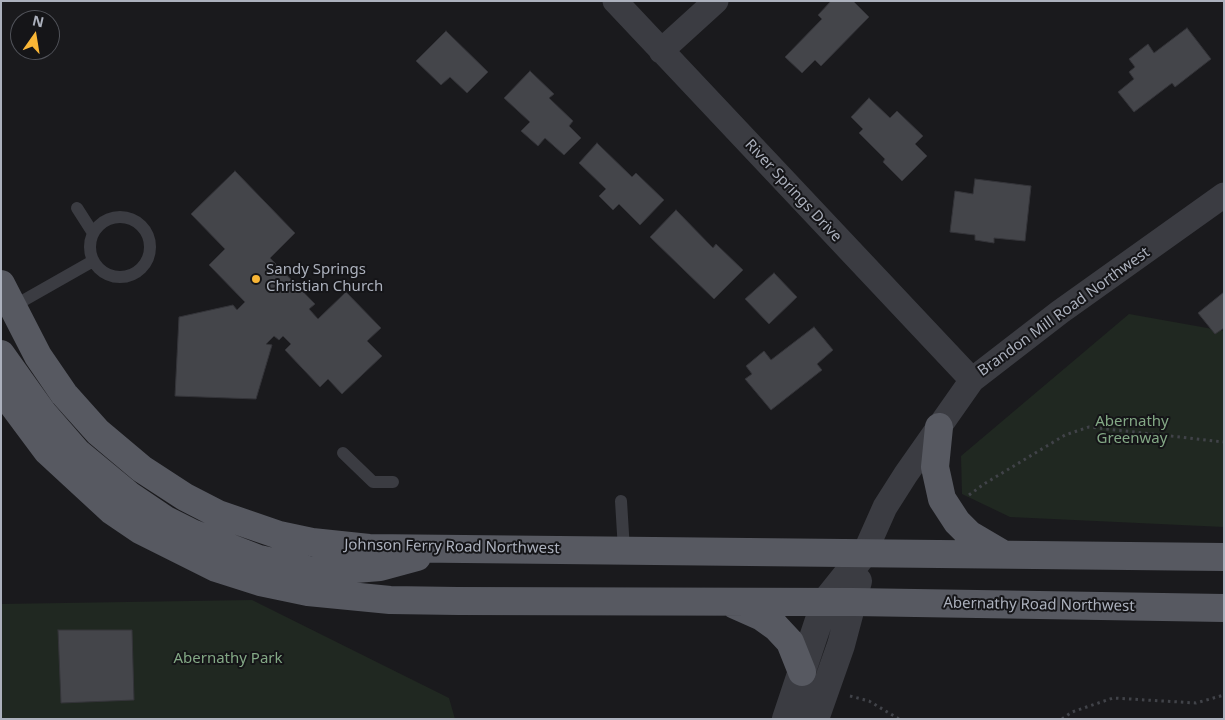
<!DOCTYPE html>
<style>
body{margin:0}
#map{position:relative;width:1225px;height:720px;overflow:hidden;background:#1a1a1d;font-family:"Noto Sans",sans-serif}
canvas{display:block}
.frame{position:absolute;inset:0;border:2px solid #acb1bd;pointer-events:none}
.north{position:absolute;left:10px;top:10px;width:50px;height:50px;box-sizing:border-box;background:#151518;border:1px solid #51535a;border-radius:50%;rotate:13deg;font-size:14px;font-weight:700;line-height:20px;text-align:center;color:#acb1bd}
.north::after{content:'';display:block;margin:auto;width:18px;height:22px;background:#f9b636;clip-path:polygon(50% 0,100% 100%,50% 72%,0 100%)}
</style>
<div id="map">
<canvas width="1225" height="720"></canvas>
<div class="frame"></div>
<div class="north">N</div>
</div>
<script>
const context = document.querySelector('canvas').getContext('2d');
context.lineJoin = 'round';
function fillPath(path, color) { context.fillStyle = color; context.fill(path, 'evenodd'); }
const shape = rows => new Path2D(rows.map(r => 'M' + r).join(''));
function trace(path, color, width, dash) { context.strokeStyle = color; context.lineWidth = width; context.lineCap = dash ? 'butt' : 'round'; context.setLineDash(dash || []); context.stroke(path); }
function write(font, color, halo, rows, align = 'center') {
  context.font = font + ' "Noto Sans",sans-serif'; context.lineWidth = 4; context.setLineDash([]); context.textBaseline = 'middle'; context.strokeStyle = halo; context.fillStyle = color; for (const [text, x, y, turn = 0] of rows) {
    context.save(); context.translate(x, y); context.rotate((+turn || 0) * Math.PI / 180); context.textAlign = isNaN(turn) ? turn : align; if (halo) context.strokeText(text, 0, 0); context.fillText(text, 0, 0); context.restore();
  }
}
fillPath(shape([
 [1129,314,1224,331,1224,527,1010,517,962,494,961,456],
 [252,600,449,698,455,719,1,719,1,604]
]), '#202821');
const building = shape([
 [831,1,853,1,869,17,821,66,815,60,802,73,785,57,822,19,818,15,831,1],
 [1187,28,1211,59,1175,87,1172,83,1134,112,1118,92,1134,79,1129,72,1135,67,1129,59,1148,44,1154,53,1187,28],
 [446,31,488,72,467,93,450,77,441,85,416,61,446,31],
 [530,71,554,94,549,98,573,121,569,126,581,138,564,155,545,138,538,146,521,131,530,122,504,98,530,71],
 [869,98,890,118,897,111,923,136,915,144,927,156,902,181,883,162,885,159,859,133,863,129,851,117,869,98],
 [597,143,632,177,636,173,664,200,640,225,619,204,613,210,599,196,606,189,579,163,597,143],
 [235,171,295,233,270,258,315,304,309,309,318,319,346,292,381,328,367,341,382,356,342,394,328,379,320,387,285,350,291,344,283,336,279,340,274,336,266,344,272,345,256,399,175,396,179,317,233,305,237,310,245,302,209,265,225,249,191,214,235,171],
 [975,179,1031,186,1025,241,994,238,994,243,975,240,975,235,950,232,955,191,973,194,975,179],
 [676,210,713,248,716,244,743,270,714,299,650,237,676,210],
 [774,273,797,297,769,324,745,299,774,273],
 [1224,292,1224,328,1215,334,1198,313,1224,292],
 [814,327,833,350,817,364,822,370,771,410,745,379,752,374,746,366,764,351,771,360,814,327],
 [58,630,132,630,134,700,61,703,58,630]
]);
fillPath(building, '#44454a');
trace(building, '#343439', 1);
trace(shape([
 [969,495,984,484,1065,435,1089,427,1224,442],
 [850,696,869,701,899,719],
 [1062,719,1072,712,1113,698,1196,703,1224,695]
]), '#414349', 3, [2.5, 4]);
trace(shape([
 [77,208,93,233],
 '90 247a30 30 0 1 1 60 0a30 30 0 1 1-60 0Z',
 [12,307,93,261],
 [343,453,373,482,393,482],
 [621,501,624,550]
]), '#3b3c42', 12);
trace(shape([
 [615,1,972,380],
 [661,51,716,1],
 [865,552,885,507,906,474,972,380,1060,312,1224,195]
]), '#3b3c42', 25);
trace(shape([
 [786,719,825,602,865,552],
 [815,719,841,645,858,581]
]), '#3b3c42', 28);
trace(shape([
 [1,284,38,356,64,394,98,432,142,469,185,497,218,514,279,535,312,542,369,548,1224,557],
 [1,354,43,413,77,452,129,495,166,520,192,533,259,559,308,570,331,571,380,567,417,557],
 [1,389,47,451,112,511,140,530,216,568,260,582,308,592,390,600,458,601,854,602,1224,608],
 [939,427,935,467,942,499,957,522,969,534,1003,554],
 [735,605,762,617,776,627,790,642,802,672]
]), '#575961', 28);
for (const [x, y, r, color] of [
 [256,279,5,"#f9b636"]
]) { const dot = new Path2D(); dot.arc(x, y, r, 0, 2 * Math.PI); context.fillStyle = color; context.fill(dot); trace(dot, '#151518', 2); }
write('15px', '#acb1bd', '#151518', [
 ["River Springs Drive",793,191,47],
 ["Brandon Mill Road Northwest",1064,312,-36],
 ["Johnson Ferry Road Northwest",452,547,1],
 ["Abernathy Road Northwest",1039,605,1]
]);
write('15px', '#acb1bd', '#151518', [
 ["Sandy Springs",266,270],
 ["Christian Church",266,287]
], 'left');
write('15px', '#83a885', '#151518', [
 ["Abernathy",1132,422],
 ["Greenway",1132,439],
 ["Abernathy Park",228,659]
]);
</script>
